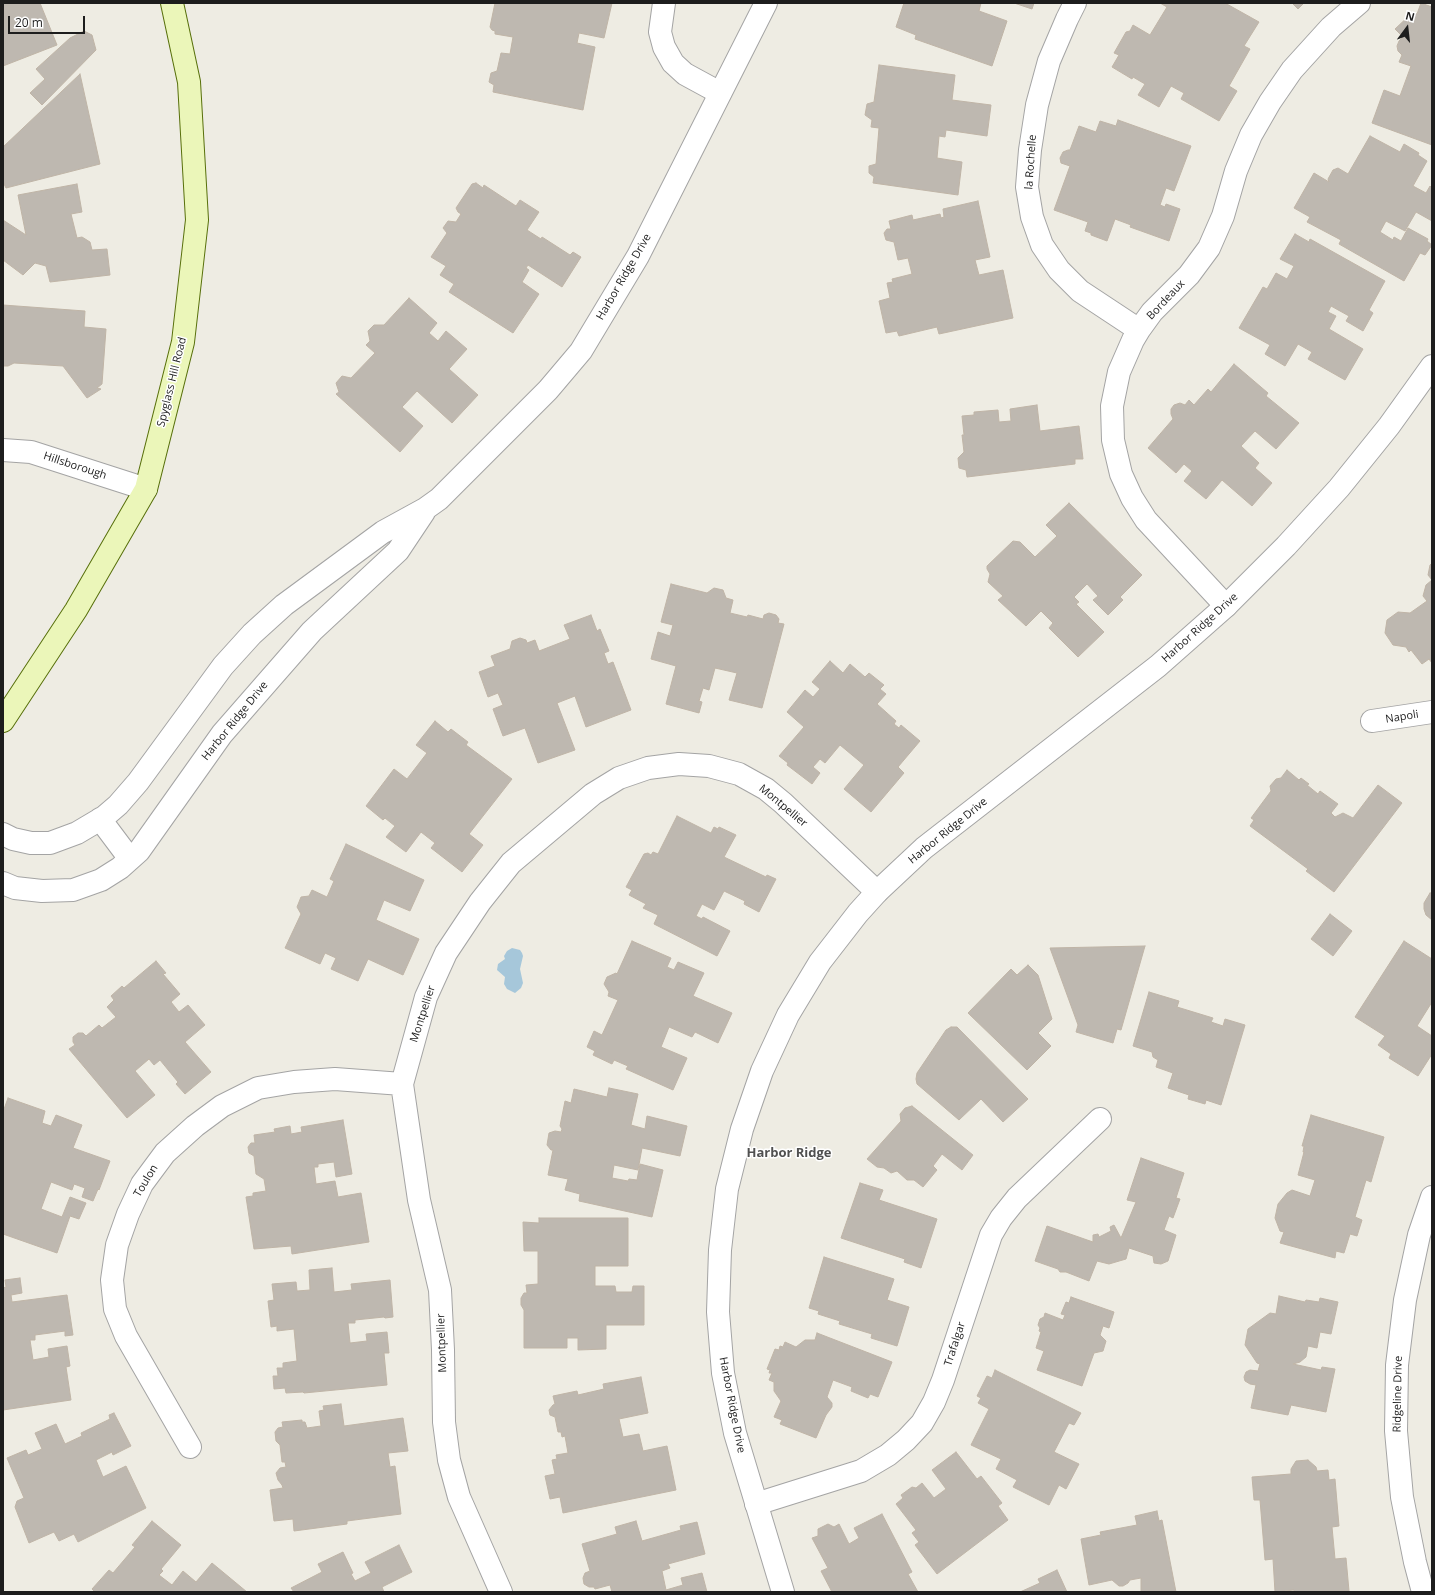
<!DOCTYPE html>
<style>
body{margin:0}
#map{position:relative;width:1435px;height:1595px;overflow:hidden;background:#eeece3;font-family:"Open Sans",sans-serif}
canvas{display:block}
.frame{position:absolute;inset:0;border:4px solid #1d1d1d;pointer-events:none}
.north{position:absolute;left:1387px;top:8px;width:40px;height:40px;-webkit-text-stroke:3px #fff;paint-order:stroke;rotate:15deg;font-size:11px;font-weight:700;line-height:16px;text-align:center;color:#1d1d1d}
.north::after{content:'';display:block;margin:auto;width:14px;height:18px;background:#1d1d1d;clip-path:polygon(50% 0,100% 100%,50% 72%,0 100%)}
.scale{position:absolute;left:8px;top:16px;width:77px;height:18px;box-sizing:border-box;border:2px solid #1d1d1d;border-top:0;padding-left:5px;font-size:12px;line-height:14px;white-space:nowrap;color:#1d1d1d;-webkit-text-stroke:3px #fff;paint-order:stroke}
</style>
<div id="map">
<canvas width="1435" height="1595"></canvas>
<div class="frame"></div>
<div class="north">N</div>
<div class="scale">20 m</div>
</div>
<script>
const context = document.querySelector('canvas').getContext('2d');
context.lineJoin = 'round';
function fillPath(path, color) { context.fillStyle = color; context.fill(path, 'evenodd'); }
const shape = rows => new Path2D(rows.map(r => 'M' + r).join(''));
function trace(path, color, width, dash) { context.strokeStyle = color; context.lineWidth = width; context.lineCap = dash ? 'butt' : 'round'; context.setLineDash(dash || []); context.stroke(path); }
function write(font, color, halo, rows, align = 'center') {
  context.font = font + ' "Open Sans",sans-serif'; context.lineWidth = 3; context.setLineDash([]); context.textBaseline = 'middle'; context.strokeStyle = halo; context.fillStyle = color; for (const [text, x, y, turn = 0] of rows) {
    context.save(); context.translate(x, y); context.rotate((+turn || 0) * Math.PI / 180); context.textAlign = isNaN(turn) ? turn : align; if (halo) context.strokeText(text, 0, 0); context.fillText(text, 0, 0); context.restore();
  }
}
fillPath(shape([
 [512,948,520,950,522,953,523,956,520,969,523,983,521,988,515,993,507,989,504,984,505,977,497,970,498,964,505,959,504,956,507,951]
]), '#a6c7da');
const building = shape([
 [5,3,40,3,57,45,3,66,3,4,5,3],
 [495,3,612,3,604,38,579,33,577,43,595,47,583,110,493,92,494,85,489,82,491,73,497,71,501,53,510,54,513,37,495,34,495,31,492,30,490,27,495,3],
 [904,3,981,3,979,11,1007,21,992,66,915,39,916,35,896,27,904,3],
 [1014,3,1034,3,1032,9,1014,3],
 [1160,3,1225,3,1259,22,1244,46,1250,49,1229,86,1237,91,1219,121,1181,99,1184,93,1171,86,1159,107,1138,95,1145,84,1133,77,1132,79,1112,67,1119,55,1114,53,1126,32,1130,31,1133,25,1150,35,1167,7,1160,3],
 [1292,3,1304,3,1298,9,1292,3],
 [1421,3,1432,7,1432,145,1372,123,1384,90,1400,96,1411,66,1399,62,1402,55,1398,51,1397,46,1399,41,1403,37,1395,29,1412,13,1417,14,1421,3],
 [84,31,92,35,96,50,42,105,30,93,45,79,36,69,70,38,84,31],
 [879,65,955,75,952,100,991,105,987,136,946,130,945,137,939,136,937,158,962,162,958,195,873,183,874,177,869,173,869,166,876,164,879,128,871,127,872,120,865,115,867,104,874,102,879,65],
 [80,74,100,164,6,188,3,182,3,147,80,74],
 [1118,120,1191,146,1174,191,1166,188,1160,205,1165,207,1166,204,1180,209,1169,241,1130,227,1131,225,1115,219,1107,241,1091,235,1091,233,1085,231,1088,222,1054,210,1070,166,1061,163,1060,158,1063,152,1068,150,1070,150,1079,126,1096,132,1100,121,1116,126,1118,120],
 [1370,136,1400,152,1404,144,1419,153,1418,155,1427,161,1413,186,1426,193,1430,186,1432,188,1432,221,1416,212,1405,231,1386,221,1380,232,1393,240,1394,237,1401,241,1408,228,1428,239,1427,241,1432,245,1425,255,1420,253,1404,281,1339,244,1341,240,1307,222,1310,217,1294,208,1314,173,1329,182,1328,179,1333,170,1338,168,1348,174,1370,136],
 [476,183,483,188,484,185,516,206,520,200,539,212,527,230,541,239,542,237,570,255,573,252,581,257,562,287,528,265,526,268,529,270,522,282,539,294,513,333,449,292,454,284,440,275,446,266,431,257,447,233,443,228,448,221,456,222,461,214,458,212,456,208,472,184,476,183],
 [77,184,82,212,71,214,77,238,82,237,90,242,92,250,107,249,110,275,50,282,46,266,35,263,23,275,3,260,3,220,26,235,18,195,77,184],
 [978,201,990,257,975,260,979,275,1003,270,1013,318,939,334,937,327,899,336,897,331,886,333,879,301,890,298,887,283,893,282,892,279,912,274,908,258,898,260,894,242,886,240,884,233,887,229,891,229,889,221,912,215,913,220,940,214,941,218,944,217,943,209,978,201],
 [1295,234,1309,242,1310,239,1385,281,1369,310,1373,313,1363,331,1346,321,1349,316,1331,306,1328,312,1336,316,1329,329,1363,349,1345,380,1308,359,1312,352,1298,344,1285,366,1265,354,1270,345,1239,328,1263,287,1267,289,1276,273,1287,279,1294,266,1280,259,1295,234],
 [409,298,437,323,429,333,438,341,446,331,467,349,449,369,478,395,452,423,417,391,402,407,423,426,400,452,336,394,339,392,336,383,342,376,351,378,375,353,366,345,370,341,368,331,374,325,384,325,409,298],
 [3,305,85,311,84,327,106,329,102,384,97,388,101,389,87,398,63,366,14,363,8,366,3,366,3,305],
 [1234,364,1268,393,1266,396,1299,423,1276,449,1255,431,1241,446,1259,463,1255,468,1272,483,1252,506,1222,480,1206,499,1184,481,1192,471,1184,464,1176,473,1148,448,1173,419,1171,414,1171,409,1174,405,1180,403,1185,405,1189,400,1194,405,1208,389,1211,392,1234,364],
 [1037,405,1040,431,1079,426,1083,459,1075,459,1075,464,967,477,966,470,959,468,958,458,964,452,962,435,964,435,962,416,974,415,974,412,998,410,999,422,1011,421,1010,409,1037,405],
 [1069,503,1142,575,1120,597,1123,600,1108,615,1093,600,1098,596,1087,584,1074,597,1079,602,1076,604,1104,632,1078,657,1049,628,1053,623,1041,611,1026,626,998,600,1003,596,988,582,990,574,987,569,987,566,1013,541,1020,542,1035,557,1057,536,1046,525,1069,503],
 [1432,563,1432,580,1428,575,1430,565,1432,563],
 [1432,580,1432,663,1429,659,1422,664,1411,650,1409,652,1406,647,1393,645,1385,633,1387,620,1398,612,1410,613,1427,601,1423,596,1426,585,1432,580],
 [671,584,707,593,714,588,723,590,726,598,733,600,730,613,747,617,748,615,763,619,764,615,769,613,776,615,779,619,778,623,784,624,762,708,729,700,737,673,715,668,709,690,703,688,699,701,702,702,699,713,666,704,676,666,651,659,658,632,670,636,673,625,661,622,671,584],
 [591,615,597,631,600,629,609,651,604,653,608,664,613,662,631,710,586,727,575,696,557,703,575,750,538,763,525,728,503,736,493,709,503,705,498,693,488,697,479,672,495,666,491,656,510,649,512,641,520,638,526,640,527,643,535,640,539,651,570,639,564,625,591,615],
 [830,661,843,673,850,664,865,677,869,673,884,685,880,689,886,694,877,704,896,721,894,724,899,728,901,725,920,741,898,767,904,773,871,812,844,789,864,765,840,745,825,763,820,759,813,767,820,773,812,784,787,765,788,763,779,756,804,727,787,712,805,690,813,697,820,689,812,682,830,661],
 [435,721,448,732,451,729,468,742,466,745,512,779,469,834,483,845,462,872,431,848,435,843,421,832,406,852,386,837,395,826,385,818,383,820,366,806,394,769,407,779,427,753,416,745,435,721],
 [1287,770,1299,780,1301,778,1309,784,1307,785,1318,794,1320,791,1338,804,1331,813,1335,817,1343,813,1353,818,1378,785,1402,803,1334,892,1306,871,1308,869,1250,826,1254,820,1251,818,1271,791,1270,786,1276,779,1281,778,1287,770],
 [677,816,711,833,714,827,718,829,719,827,736,835,724,857,766,877,767,875,776,879,759,912,744,904,745,901,724,891,714,910,702,904,696,916,702,919,703,917,730,931,717,956,654,924,658,915,643,908,646,904,629,895,632,890,626,887,644,854,648,853,651,855,653,852,658,854,677,816],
 [346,844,424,880,410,911,384,900,376,920,419,939,403,975,368,959,358,981,331,969,336,958,325,953,320,964,285,948,301,914,297,907,301,897,309,896,312,890,327,897,334,881,330,879,346,844],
 [1430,893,1432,893,1432,920,1426,915,1424,909,1424,903,1430,893],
 [1330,914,1352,931,1333,956,1311,939,1330,914],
 [632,941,671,958,667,967,674,970,678,962,704,973,693,996,732,1013,718,1043,695,1032,692,1037,669,1027,661,1047,687,1058,673,1090,626,1069,628,1066,614,1060,612,1064,593,1055,595,1051,587,1047,594,1031,602,1035,618,1000,608,996,609,992,604,984,607,977,616,973,617,974,632,941],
 [1404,941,1432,959,1432,1002,1417,1026,1432,1036,1432,1054,1418,1076,1389,1058,1391,1054,1378,1045,1385,1036,1355,1017,1404,941],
 [1145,946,1121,1030,1117,1029,1113,1043,1076,1032,1078,1025,1050,948,1145,946],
 [156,961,166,973,163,974,180,994,171,1002,179,1012,188,1005,205,1025,185,1042,211,1072,185,1094,176,1084,178,1082,160,1060,154,1065,149,1059,135,1071,155,1095,127,1118,69,1049,75,1045,73,1042,73,1037,78,1033,83,1033,86,1036,99,1025,102,1028,116,1017,107,1007,114,1000,111,996,122,986,124,988,156,961],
 [1028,965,1038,975,1052,1019,1038,1033,1051,1046,1027,1070,968,1013,1011,969,1017,975,1028,965],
 [1149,992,1179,1001,1177,1007,1213,1018,1211,1022,1223,1026,1225,1019,1245,1025,1221,1105,1206,1100,1205,1104,1188,1099,1189,1095,1168,1088,1173,1073,1156,1067,1158,1060,1153,1057,1152,1052,1133,1046,1149,992],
 [951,1027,957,1027,1028,1099,1003,1122,981,1099,959,1120,917,1084,916,1079,917,1073,946,1030,951,1027],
 [609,1088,638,1094,631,1125,645,1129,647,1116,687,1126,680,1156,642,1148,638,1170,614,1165,612,1178,628,1181,629,1179,637,1180,640,1164,663,1170,652,1217,579,1201,580,1194,565,1190,568,1179,548,1175,553,1150,551,1150,547,1145,549,1133,555,1131,561,1132,562,1129,560,1126,565,1101,571,1103,574,1089,607,1097,609,1088],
 [8,1098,45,1111,42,1123,51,1126,56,1115,82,1125,73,1148,110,1161,99,1190,98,1189,93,1201,82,1197,85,1188,74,1184,72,1190,51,1182,41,1209,62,1217,70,1197,86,1203,79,1219,70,1216,57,1253,3,1234,3,1112,8,1098],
 [912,1106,973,1155,962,1170,942,1154,933,1166,937,1170,923,1187,914,1180,907,1180,897,1171,891,1173,884,1168,877,1167,867,1159,901,1121,900,1114,905,1108,912,1106],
 [1311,1115,1384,1137,1371,1182,1366,1180,1355,1217,1362,1220,1357,1236,1350,1234,1344,1253,1336,1251,1335,1258,1280,1243,1284,1232,1280,1231,1275,1218,1278,1204,1287,1193,1292,1190,1310,1196,1315,1180,1298,1175,1304,1152,1303,1152,1304,1146,1302,1146,1311,1115],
 [343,1120,352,1174,336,1177,334,1162,318,1164,318,1167,314,1167,316,1184,335,1181,338,1197,361,1193,369,1242,292,1254,291,1246,254,1249,246,1197,253,1196,253,1193,266,1191,264,1179,256,1174,254,1156,249,1153,248,1147,251,1143,255,1143,254,1135,275,1132,274,1129,290,1126,291,1134,302,1132,301,1127,343,1120],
 [1141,1158,1184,1173,1176,1198,1180,1199,1173,1218,1169,1216,1164,1230,1176,1235,1168,1261,1161,1264,1154,1263,1153,1256,1129,1248,1126,1259,1109,1264,1097,1261,1089,1281,1066,1272,1060,1272,1058,1269,1035,1261,1047,1226,1093,1242,1093,1235,1098,1234,1099,1237,1111,1231,1110,1227,1114,1225,1121,1238,1136,1202,1127,1200,1141,1158],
 [860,1183,883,1190,879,1200,937,1219,921,1268,904,1262,905,1259,841,1238,860,1183],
 [539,1218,628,1218,628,1266,595,1266,595,1286,615,1286,616,1292,632,1292,633,1286,644,1286,644,1325,606,1325,606,1349,578,1350,578,1338,567,1338,567,1348,524,1348,524,1310,521,1305,521,1298,524,1293,527,1293,526,1285,538,1284,538,1251,524,1251,523,1222,539,1223,539,1218],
 [824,1257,894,1279,887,1300,909,1307,897,1346,871,1338,872,1334,839,1324,840,1321,818,1314,819,1311,809,1308,824,1257],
 [332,1268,334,1292,352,1290,351,1284,390,1280,393,1317,385,1318,384,1317,355,1320,355,1323,348,1323,350,1343,367,1341,366,1334,387,1332,389,1353,384,1353,387,1385,304,1393,303,1392,286,1393,285,1388,274,1389,273,1376,278,1376,277,1368,283,1368,283,1363,297,1361,294,1329,277,1331,277,1326,271,1327,268,1301,274,1300,272,1284,296,1282,297,1291,310,1290,309,1270,332,1268],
 [20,1278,22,1293,11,1295,12,1302,67,1295,73,1335,65,1336,65,1331,35,1335,35,1340,30,1340,33,1360,49,1357,48,1349,67,1346,70,1366,66,1367,71,1400,3,1410,3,1288,6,1287,5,1280,20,1278],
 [1279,1296,1305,1302,1306,1300,1319,1302,1320,1298,1338,1302,1331,1334,1320,1332,1317,1348,1308,1346,1306,1357,1300,1362,1293,1364,1321,1370,1322,1367,1335,1369,1326,1412,1291,1405,1288,1415,1251,1408,1256,1385,1250,1384,1245,1381,1244,1377,1246,1372,1250,1370,1258,1371,1260,1364,1257,1363,1245,1345,1248,1329,1270,1313,1276,1314,1279,1296],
 [1071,1297,1114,1312,1109,1328,1103,1326,1100,1335,1106,1341,1103,1351,1094,1353,1082,1386,1037,1370,1044,1351,1036,1348,1041,1332,1039,1331,1040,1328,1038,1325,1040,1319,1044,1317,1045,1313,1063,1320,1065,1315,1061,1314,1066,1302,1069,1303,1071,1297],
 [817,1333,892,1362,878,1397,870,1394,868,1398,851,1391,852,1387,833,1380,827,1397,832,1403,832,1407,826,1415,816,1438,780,1424,782,1420,774,1417,781,1401,774,1391,774,1382,769,1380,772,1373,769,1373,770,1370,767,1369,775,1349,779,1350,780,1346,783,1347,785,1342,796,1347,805,1340,815,1340,817,1333],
 [995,1370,1081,1413,1074,1425,1069,1423,1054,1452,1079,1464,1066,1489,1059,1485,1049,1505,1013,1487,1017,1480,996,1469,1001,1459,971,1445,989,1409,978,1403,981,1398,977,1396,987,1376,992,1378,995,1370],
 [641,1377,648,1413,619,1419,623,1437,639,1434,643,1451,667,1446,676,1490,563,1513,560,1497,550,1499,545,1476,555,1474,552,1460,557,1459,556,1455,568,1453,565,1436,562,1437,561,1432,558,1432,555,1417,550,1415,549,1410,553,1405,555,1404,553,1396,577,1391,578,1395,604,1389,603,1384,641,1377],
 [341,1404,344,1426,403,1418,408,1451,388,1453,390,1467,395,1466,401,1514,347,1521,347,1524,294,1531,293,1519,274,1521,270,1490,283,1488,282,1485,278,1480,276,1473,280,1468,286,1467,285,1462,282,1462,280,1445,276,1441,275,1432,278,1428,283,1427,282,1422,302,1420,302,1422,305,1422,307,1428,321,1426,319,1411,324,1410,323,1406,341,1404],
 [114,1413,131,1446,113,1455,112,1452,96,1460,103,1477,126,1466,146,1508,78,1542,74,1534,59,1541,54,1532,29,1543,15,1507,17,1501,24,1498,7,1458,26,1450,28,1455,42,1449,35,1433,56,1424,65,1444,82,1436,81,1433,110,1419,109,1415,114,1413],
 [956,1452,977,1479,981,1476,1002,1503,998,1506,1008,1520,937,1574,915,1545,919,1542,912,1533,916,1530,896,1504,903,1498,901,1495,912,1487,916,1488,922,1483,934,1498,946,1489,932,1470,956,1452],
 [1308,1460,1316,1467,1317,1471,1328,1470,1329,1480,1335,1479,1339,1526,1332,1527,1335,1559,1346,1558,1349,1591,1294,1592,1294,1590,1275,1592,1273,1559,1265,1560,1260,1500,1254,1500,1252,1477,1291,1474,1291,1469,1296,1461,1308,1460],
 [1157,1511,1159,1521,1162,1520,1176,1592,1141,1592,1141,1578,1130,1580,1128,1583,1123,1586,1119,1586,1112,1580,1089,1585,1081,1539,1101,1535,1100,1532,1137,1525,1135,1516,1157,1511],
 [882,1514,912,1572,908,1574,918,1592,832,1592,821,1571,828,1568,812,1538,818,1536,818,1529,828,1524,834,1527,839,1524,849,1544,859,1538,854,1528,882,1514],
 [152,1521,181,1545,161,1569,163,1571,159,1575,172,1585,183,1571,196,1582,212,1563,247,1592,95,1592,92,1589,109,1570,113,1573,135,1547,132,1545,152,1521],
 [636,1521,642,1541,681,1530,680,1526,697,1522,705,1554,668,1564,670,1568,662,1571,666,1590,683,1585,681,1578,702,1573,707,1592,612,1592,610,1585,595,1589,594,1587,589,1587,584,1584,583,1578,585,1573,590,1571,582,1544,617,1534,615,1527,636,1521],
 [399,1545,412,1572,382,1587,384,1592,294,1592,291,1588,322,1572,318,1564,343,1552,353,1573,351,1574,355,1581,371,1573,365,1562,399,1545],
 [1057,1570,1067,1592,1020,1592,1040,1583,1038,1579,1057,1570]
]);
fillPath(building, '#beb8b0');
trace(building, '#bfb4a6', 1);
const minor = shape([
 [664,3,660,32,664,47,673,63,685,74,720,93],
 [1075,3,1067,19,1049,61,1037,105,1030,150,1027,187,1032,217,1042,245,1059,270,1080,291,1139,330],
 [3,450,31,452,146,489],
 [1226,606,1146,520,1132,498,1121,474,1113,440,1112,406,1119,372,1133,340,1139,330,1152,312,1189,275,1209,248,1223,216,1236,171,1251,135,1270,102,1292,70,1331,27,1359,3],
 [1372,721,1432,712],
 [190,1447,126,1336,115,1309,112,1280,117,1245,128,1214,142,1184,165,1153,195,1126,222,1106,258,1088,294,1082,335,1079,402,1084],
 [756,1504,861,1471,888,1455,906,1440,922,1423,934,1402,943,1380,991,1235,1001,1218,1017,1198,1100,1119],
 [501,1592,459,1497,449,1460,444,1422,443,1350,440,1290,419,1200,402,1084,426,997,446,953,480,902,511,863,593,794,619,778,648,768,679,764,709,766,739,774,766,789,783,803,877,892]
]);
const tertiary = shape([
 [100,819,130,859],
 [3,834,13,839,31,843,50,843,77,833,104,817,118,805,138,782,223,666,252,634,284,605,383,532,425,509,439,499,548,390,581,351,638,256,766,3],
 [3,883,15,888,42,891,73,890,101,880,120,868,139,851,222,734,312,631,398,551,424,512],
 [783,1592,735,1433,723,1373,718,1312,720,1250,727,1189,742,1129,762,1071,788,1015,820,962,858,913,877,892,924,848,1158,666,1226,606,1286,546,1339,488,1389,426,1432,366],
 [1423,1592,1415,1562,1402,1497,1396,1431,1397,1365,1405,1300,1419,1235,1432,1197]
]);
const secondary = shape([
 [3,721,76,610,146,489,183,342,197,220,189,82,172,3]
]);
trace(minor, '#a4a4a4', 24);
trace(tertiary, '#a4a4a4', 24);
trace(secondary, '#576f0a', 24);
trace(minor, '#fff', 22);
trace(tertiary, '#fff', 22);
trace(secondary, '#ebf6b9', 22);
write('11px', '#1d1d1d', '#fff', [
 ["la Rochelle",1031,162,-86],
 ["Harbor Ridge Drive",624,277,-60],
 ["Bordeaux",1166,300,-47],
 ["Spyglass Hill Road",172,382,-76],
 ["Hillsborough",75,466,18],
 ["Harbor Ridge Drive",1200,628,-42],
 ["Napoli",1402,717,-9],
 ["Harbor Ridge Drive",235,721,-51],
 ["Montpellier",783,806,40],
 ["Harbor Ridge Drive",948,831,-39],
 ["Montpellier",423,1014,-72],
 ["Toulon",146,1181,-59],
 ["Montpellier",442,1343,-92],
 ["Trafalgar",955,1344,-72],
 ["Ridgeline Drive",1398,1394,-89],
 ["Harbor Ridge Drive",732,1405,79]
]);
write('bold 13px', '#505050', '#fff', [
 ["Harbor Ridge",789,1153]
]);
</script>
